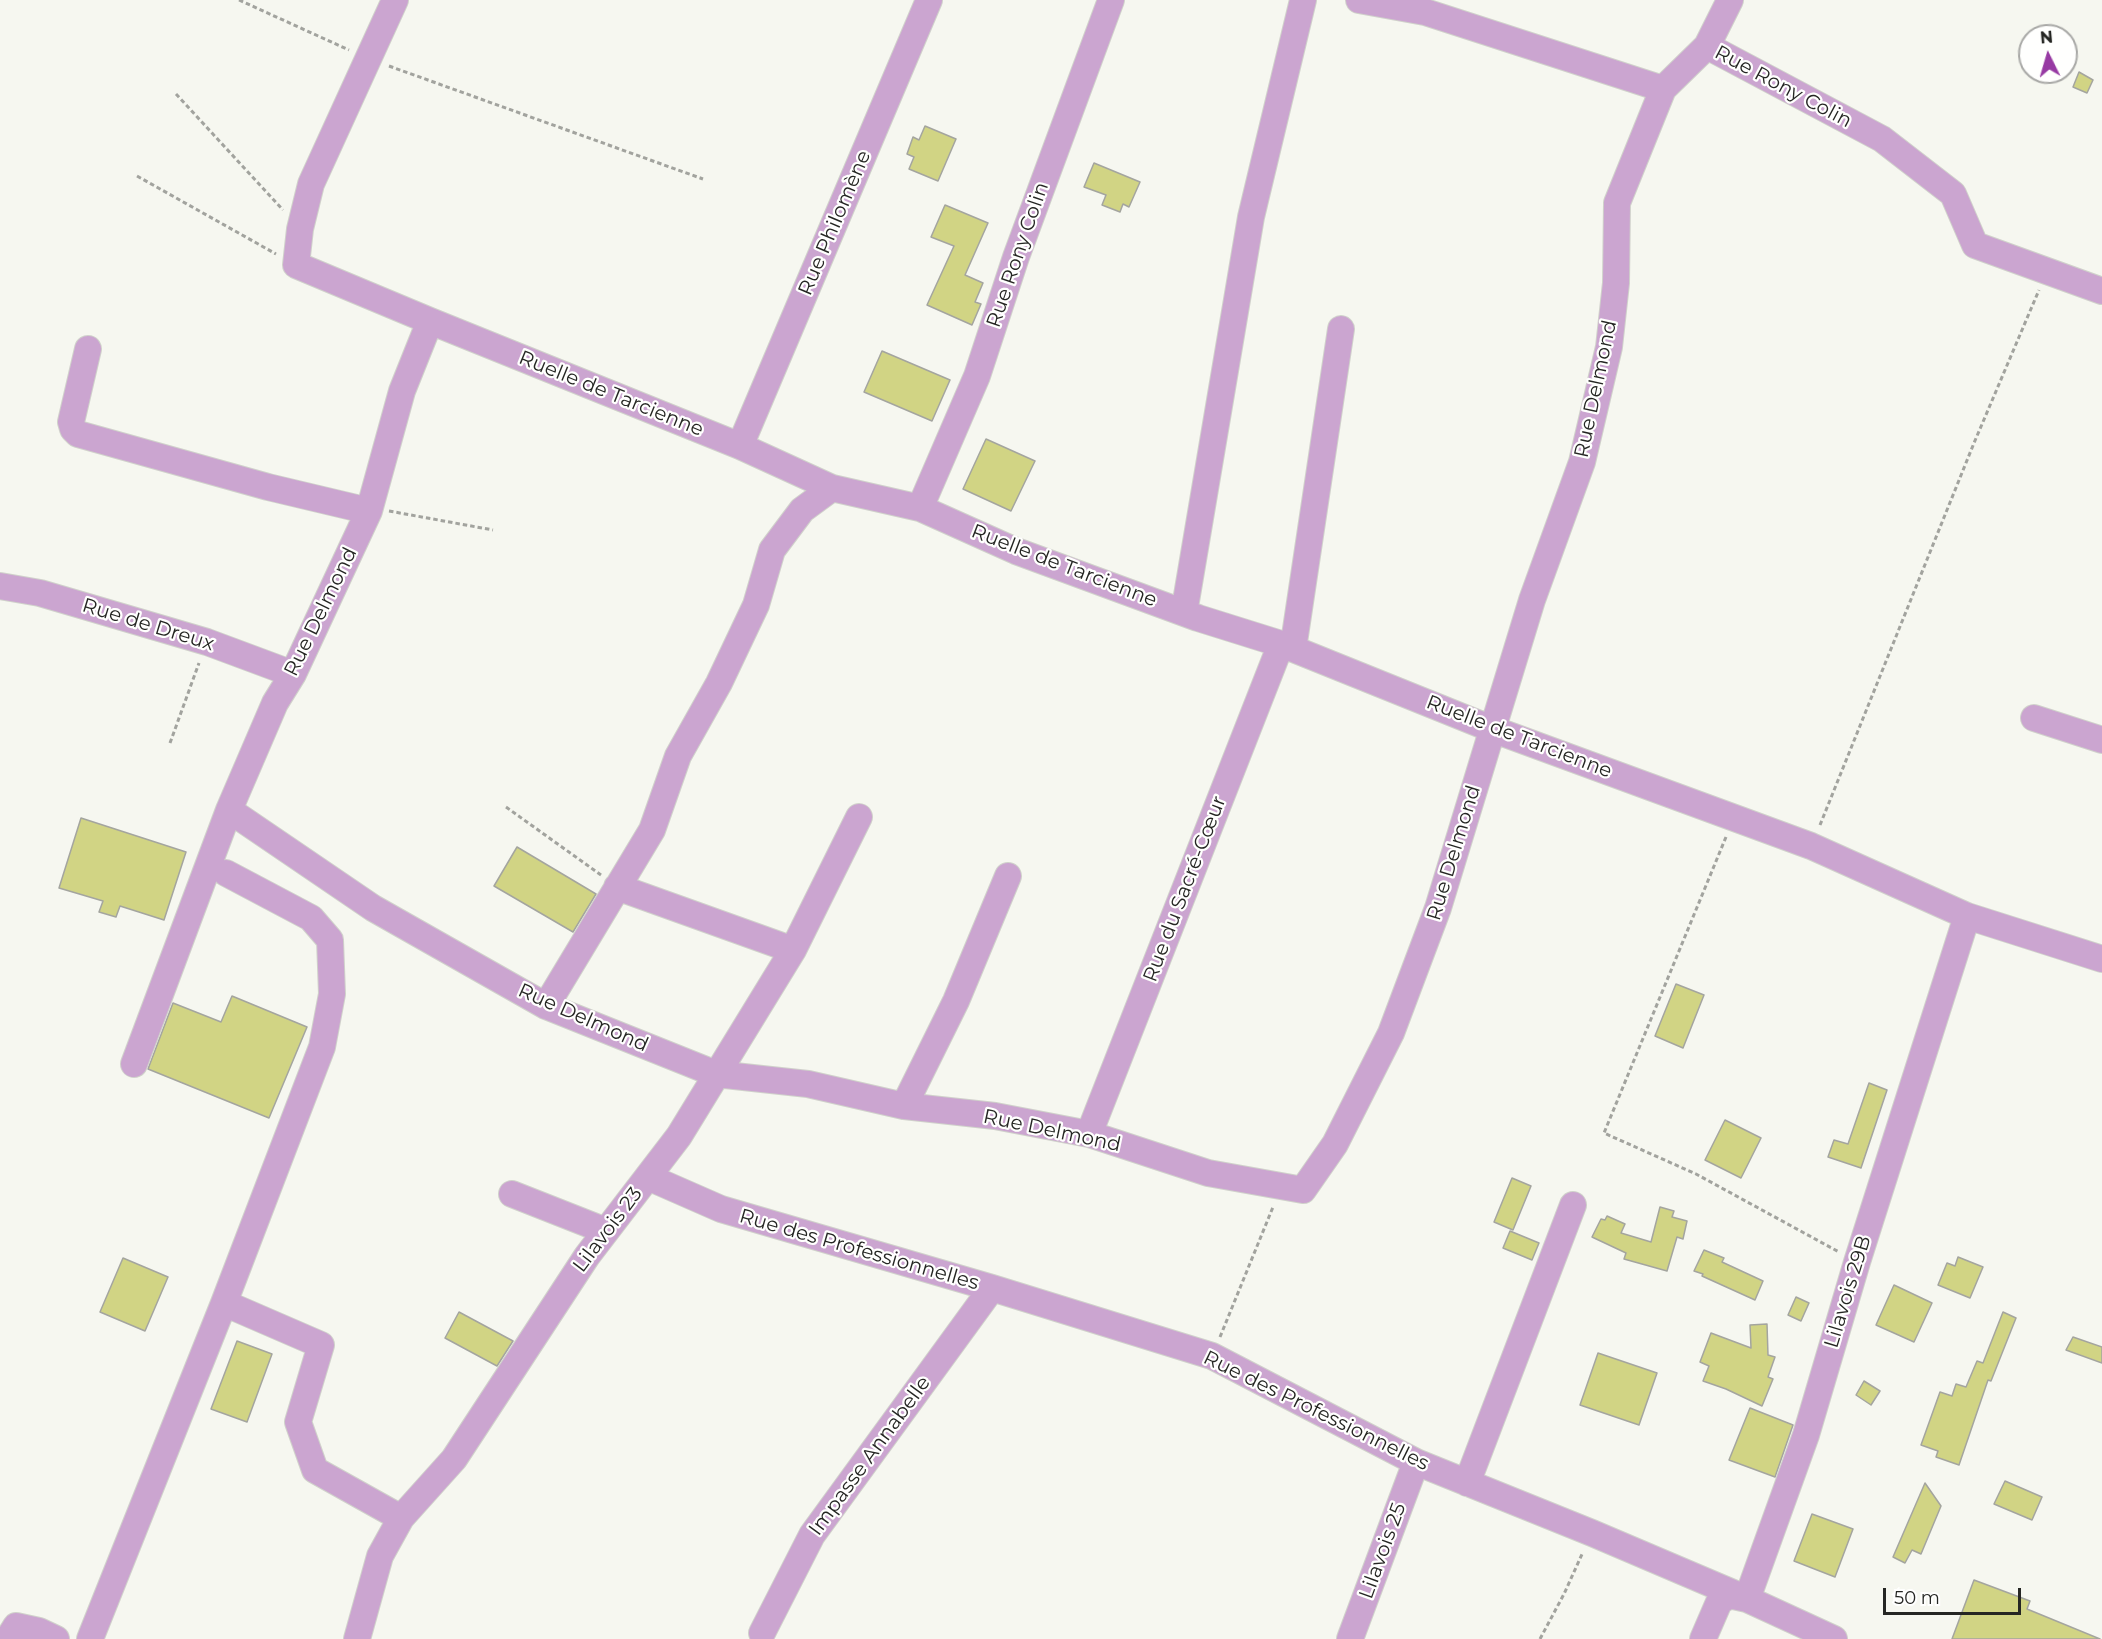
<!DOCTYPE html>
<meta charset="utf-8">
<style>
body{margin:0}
#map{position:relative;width:2102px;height:1639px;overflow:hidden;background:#f6f7f0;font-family:Montserrat,sans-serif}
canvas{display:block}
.north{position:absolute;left:2018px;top:24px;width:60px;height:60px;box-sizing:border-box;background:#fffffe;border:2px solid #a8a8a6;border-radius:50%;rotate:355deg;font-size:16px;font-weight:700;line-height:24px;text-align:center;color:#252623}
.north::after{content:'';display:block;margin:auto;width:21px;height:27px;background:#973aa3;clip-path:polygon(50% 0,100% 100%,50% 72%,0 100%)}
.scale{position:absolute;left:1883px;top:1588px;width:138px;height:27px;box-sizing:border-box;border:3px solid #252623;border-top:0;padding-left:8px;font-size:18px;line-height:21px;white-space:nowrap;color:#252623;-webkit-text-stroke:4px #fffffe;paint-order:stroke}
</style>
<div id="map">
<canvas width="2102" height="1639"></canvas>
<div class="north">N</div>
<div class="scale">50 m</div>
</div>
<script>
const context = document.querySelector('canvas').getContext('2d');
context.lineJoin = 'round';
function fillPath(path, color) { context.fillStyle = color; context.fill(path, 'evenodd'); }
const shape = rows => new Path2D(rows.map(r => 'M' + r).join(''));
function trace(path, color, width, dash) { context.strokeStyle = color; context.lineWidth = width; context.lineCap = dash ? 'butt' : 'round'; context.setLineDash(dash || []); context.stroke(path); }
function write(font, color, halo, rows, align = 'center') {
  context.font = font + ' Montserrat,sans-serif'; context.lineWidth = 4.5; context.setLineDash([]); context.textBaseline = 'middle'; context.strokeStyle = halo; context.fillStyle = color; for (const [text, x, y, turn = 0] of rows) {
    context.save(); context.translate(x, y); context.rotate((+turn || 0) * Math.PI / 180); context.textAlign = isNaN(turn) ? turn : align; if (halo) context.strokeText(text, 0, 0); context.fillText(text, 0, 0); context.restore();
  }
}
const building = shape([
 [2079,72,2093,80,2087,93,2073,87,2079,72],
 [925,126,956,139,938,181,909,169,914,157,907,154,913,137,919,140,925,126],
 [1094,163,1140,182,1129,207,1123,204,1120,212,1102,205,1106,195,1084,187,1094,163],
 [945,205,988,223,965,275,983,283,975,302,981,304,972,325,927,305,954,246,931,237,945,205],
 [882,351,950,380,932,421,864,392,882,351],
 [986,439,1035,461,1011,511,963,489,986,439],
 [81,818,186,852,164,920,120,906,116,917,99,912,103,901,59,888,81,818],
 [517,847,596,894,573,932,494,886,517,847],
 [1676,984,1704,995,1683,1048,1655,1036,1676,984],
 [232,996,307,1027,269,1118,148,1069,173,1003,221,1022,232,996],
 [1869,1083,1887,1090,1861,1168,1828,1157,1834,1140,1848,1144,1869,1083],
 [1725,1120,1761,1138,1741,1178,1705,1160,1725,1120],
 [1512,1178,1531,1186,1513,1230,1494,1222,1512,1178],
 [1660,1207,1674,1211,1672,1217,1687,1221,1683,1239,1677,1237,1667,1271,1624,1259,1626,1253,1592,1237,1601,1219,1605,1220,1607,1216,1625,1224,1621,1233,1651,1242,1660,1207],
 [1510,1231,1539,1243,1532,1260,1503,1248,1510,1231],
 [1704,1250,1724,1258,1722,1262,1763,1281,1755,1300,1702,1276,1703,1274,1694,1271,1704,1250],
 [1958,1257,1983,1267,1970,1298,1938,1285,1947,1263,1955,1266,1958,1257],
 [123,1258,168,1277,145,1331,100,1312,123,1258],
 [1894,1285,1932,1303,1914,1342,1876,1325,1894,1285],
 [1796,1297,1809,1303,1801,1321,1788,1315,1796,1297],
 [459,1312,513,1341,497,1366,445,1338,459,1312],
 [2003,1312,2016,1318,1991,1381,1988,1380,1959,1465,1936,1457,1938,1451,1921,1445,1940,1392,1952,1396,1956,1384,1966,1387,1977,1361,1983,1363,2003,1312],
 [1767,1324,1768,1355,1775,1357,1768,1377,1773,1379,1762,1406,1726,1389,1703,1381,1709,1366,1700,1362,1711,1333,1751,1348,1750,1325,1767,1324],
 [2073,1337,2102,1347,2102,1363,2066,1350,2073,1337],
 [237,1341,272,1354,247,1422,211,1409,237,1341],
 [1598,1353,1657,1373,1639,1425,1580,1405,1598,1353],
 [1864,1381,1880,1391,1871,1405,1856,1395,1864,1381],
 [1750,1408,1793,1425,1775,1477,1729,1460,1750,1408],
 [2005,1481,2042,1497,2032,1520,1994,1504,2005,1481],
 [1925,1483,1941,1506,1921,1554,1912,1550,1905,1563,1893,1557,1925,1483],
 [1812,1514,1853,1529,1835,1577,1794,1561,1812,1514],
 [1974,1580,2030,1601,2027,1609,2100,1639,1952,1639,1974,1580]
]);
fillPath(building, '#d1d484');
trace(building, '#a4a59f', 1.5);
const minor = shape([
 [395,0,311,184,300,229,296,265,430,321,740,446,832,488,920,508,1016,551,1198,618,1281,644,1492,729,1811,846,1967,916,2102,959],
 [1359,0,1425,12,1663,89,1707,46,1882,139,1953,194,1975,245,2102,291],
 [1707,46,1730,0],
 [430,321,402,391,369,511,293,674,275,703,229,810,373,908,546,1006,716,1074,808,1084,904,1106,995,1116,1089,1134,1208,1173,1303,1190,1335,1144,1391,1033,1438,908,1532,600,1582,462,1609,347,1616,283,1617,203,1663,89],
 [88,349,71,422,73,429,78,434,268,487,369,511],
 [740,446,929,0],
 [920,508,977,376,1016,257,1111,0],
 [0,586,40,593,207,642,293,674],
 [1184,613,1251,217,1303,0],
 [1293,649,1341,329],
 [2034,718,2102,740],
 [617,887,793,950],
 [546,1006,652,830,678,756,719,683,756,605,772,550,802,510,832,488],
 [134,1064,229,810],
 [904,1106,956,1001,1008,876],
 [1089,1134,1281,644],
 [648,1177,721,1209,992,1288,1212,1356,1416,1462,1592,1533,1747,1599,1834,1639],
 [512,1194,606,1231],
 [224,1303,321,1345,298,1422,315,1470,401,1518],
 [1467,1483,1573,1205],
 [762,1633,812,1535,992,1288],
 [8,1639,16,1626,39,1631,56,1639],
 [90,1639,224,1303,322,1047,332,994,330,940,311,918,226,873],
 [357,1639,380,1556,401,1518,454,1459,587,1256,679,1136,793,950,859,817],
 [1350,1639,1416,1462],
 [1703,1639,1719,1602,1729,1595,1747,1599,1806,1435,1857,1262,1967,916]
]);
trace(minor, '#d0d1cb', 28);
trace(shape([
 [239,0,349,50],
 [389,66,703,179],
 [176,94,283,210],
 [137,176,276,254],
 [389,511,493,530],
 [170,743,199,663],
 [506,807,601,875],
 [1820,825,1974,443,2039,290],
 [1726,837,1604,1133,1696,1174,1839,1252],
 [1220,1337,1273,1207],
 [1540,1639,1564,1594,1583,1552]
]), '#a2a39e', 3, [4.5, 3]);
trace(minor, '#cba5d0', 26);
write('20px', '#252623', '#fffffe', [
 ["Rue Rony Colin",1783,87,28],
 ["Rue Philomène",835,223,-67],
 ["Rue Rony Colin",1018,255,-71],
 ["Rue Delmond",1596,389,-78],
 ["Ruelle de Tarcienne",611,394,22],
 ["Ruelle de Tarcienne",1064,566,21],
 ["Rue Delmond",321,612,-64],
 ["Rue de Dreux",148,625,17],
 ["Ruelle de Tarcienne",1519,737,21],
 ["Rue Delmond",1454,853,-73],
 ["Rue du Sacré-Cœur",1185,889,-69],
 ["Rue Delmond",583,1018,24],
 ["Rue Delmond",1052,1131,12],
 ["Lilavois 23",608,1230,-53],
 ["Rue des Professionnelles",859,1250,16],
 ["Lilavois 29B",1848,1292,-73],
 ["Rue des Professionnelles",1316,1411,26],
 ["Impasse Annabelle",870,1456,-54],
 ["Lilavois 25",1383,1551,-70]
]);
</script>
